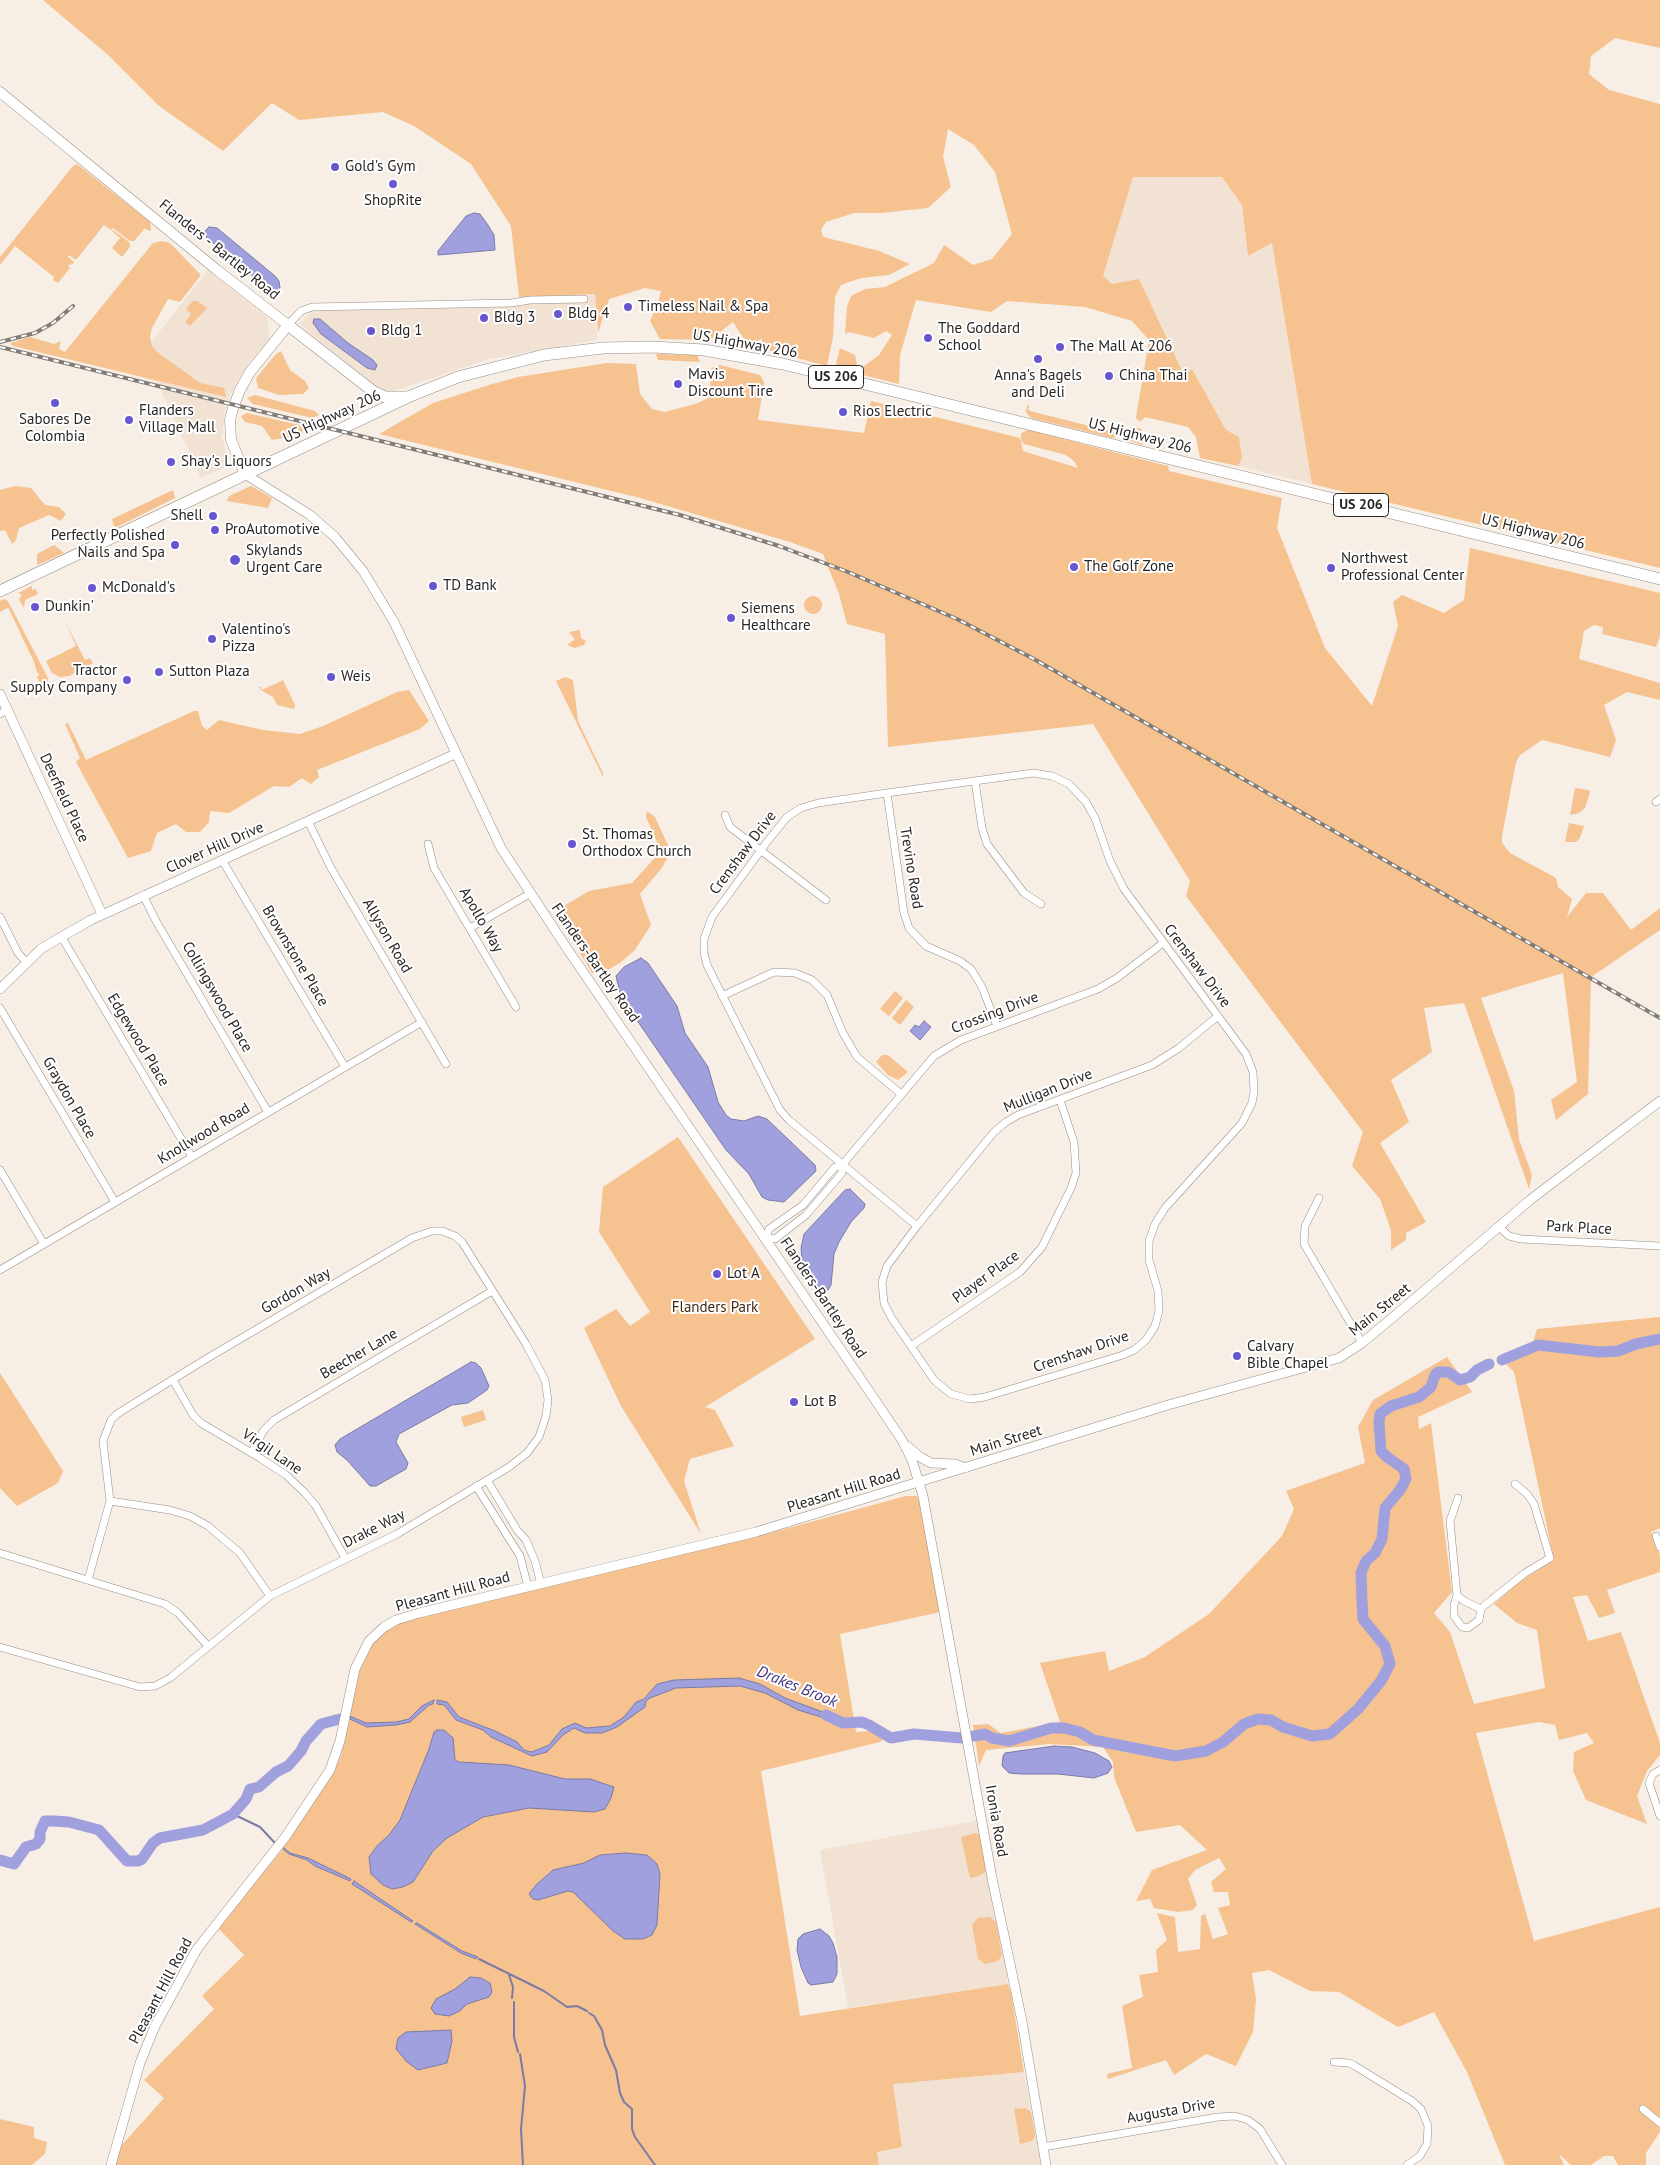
<!DOCTYPE html>
<style>
body{margin:0}
canvas{display:block;background:#f7eee5}
</style>
<canvas width="1660" height="2165"></canvas>
<script>
const context = document.querySelector('canvas').getContext('2d');
context.lineJoin = 'round';
function fillPath(path, color) { context.fillStyle = color; context.fill(path, 'evenodd'); }
const shape = rows => new Path2D(rows.map(r => 'M' + r).join(''));
function trace(path, color, width, dash) { context.strokeStyle = color; context.lineWidth = width; context.lineCap = dash ? 'butt' : 'round'; context.setLineDash(dash || []); context.stroke(path); }
function write(font, color, halo, rows, align = 'center') {
  context.font = font + ' "PT Sans",sans-serif'; context.lineWidth = 4; context.setLineDash([]); context.textBaseline = 'middle'; context.strokeStyle = halo; context.fillStyle = color; for (const [text, x, y, turn = 0] of rows) {
    context.save(); context.translate(x, y); context.rotate((+turn || 0) * Math.PI / 180); context.textAlign = isNaN(turn) ? turn : align; if (halo) context.strokeText(text, 0, 0); context.fillText(text, 0, 0); context.restore();
  }
}
fillPath(shape([
 [1133,177,1222,177,1242,205,1248,256,1272,243,1312,484,1238,466,1242,458,1239,437,1226,430,1192,369,1184,376,1139,280,1112,284,1103,276],
 [208,270,267,317,270,338,251,360,236,383,225,407,222,437,230,465,201,478,157,382,127,373],
 [595,294,597,340,489,359,385,394,299,324,312,311,503,307,520,304,519,297],
 [981,1820,1008,1984,848,2008,820,1850],
 [1024,2072,1041,2165,879,2165,877,2152,902,2147,893,2084]
]), '#f1e2d3');
fillPath(shape([
 [43,0,1660,0,1660,48,1615,38,1591,56,1589,74,1609,90,1660,104,1660,568,1312,484,1272,243,1248,256,1242,205,1222,177,1133,177,1103,276,1112,284,1139,279,1184,375,1192,369,1226,430,1239,437,1242,458,1238,466,1200,458,1196,437,1188,427,1145,417,1141,421,1137,420,1136,417,1149,340,1132,321,1085,307,1007,301,991,312,916,300,900,355,899,384,835,368,840,348,855,355,857,365,863,367,879,355,892,335,886,331,874,338,849,332,845,334,847,307,851,296,865,289,885,287,934,263,944,245,973,265,992,259,1012,234,995,172,974,145,948,129,943,157,951,187,928,208,881,213,854,213,826,222,821,230,823,237,879,251,910,264,889,275,861,278,841,285,835,297,833,337,827,366,763,349,762,339,751,343,744,339,733,322,710,340,660,339,650,321,658,304,661,291,645,288,609,299,598,333,595,294,519,297,511,226,471,164,414,126,383,112,299,120,272,103,223,151,159,106,107,54],
 [77,164,150,222,151,230,149,231,145,228,134,241,130,241,113,228,111,230,104,225,76,260,69,255,68,257,74,262,72,265,70,264,68,266,70,268,58,283,53,280,54,277,15,246,0,265,0,257,73,166],
 [113,230,129,242,130,247,122,257,112,248,120,238,112,231],
 [162,241,170,243,201,275,180,302,168,299,152,328,150,337,152,346,157,352,200,383,224,388,226,397,13,346,10,343,30,337,54,344,61,341,59,349,65,352,153,243],
 [193,301,197,301,207,308,190,326,185,322,191,314,186,309],
 [281,351,290,370,305,381,309,388,303,394,279,395,258,388,256,378,276,354],
 [656,354,697,355,700,362,658,360],
 [607,363,636,364,640,394,652,409,665,412,698,403,710,397,711,368,720,365,760,375,762,378,764,383,758,420,864,433,871,401,1020,438,1023,451,1078,468,1074,461,1066,455,1024,444,1021,441,1021,433,1028,430,1168,466,1169,471,1282,498,1277,528,1325,648,1372,706,1398,626,1393,602,1402,595,1444,613,1464,600,1470,548,1660,593,1660,636,1656,647,1602,634,1603,627,1594,625,1584,631,1579,659,1660,683,1660,700,1627,692,1604,705,1616,740,1610,757,1542,740,1520,755,1516,762,1502,836,1502,843,1510,853,1556,878,1558,887,1572,899,1567,917,1586,893,1603,893,1631,930,1660,908,1660,930,1591,977,1588,1094,1556,1120,1551,1100,1577,1082,1563,973,1481,998,1514,1091,1519,1139,1532,1175,1529,1189,1464,1003,1424,1008,1432,1052,1391,1080,1409,1122,1380,1143,1426,1222,1406,1233,1406,1240,1391,1250,1391,1230,1380,1199,1352,1166,1363,1132,1186,896,1190,881,1093,724,888,747,885,634,847,624,839,594,823,554,790,542,640,498,379,434,433,403,492,384,518,377],
 [255,395,315,411,319,415,312,418,253,404,247,398],
 [1027,405,1029,405,1028,409,1030,411,1118,433,1116,437,1112,438,1031,418,1026,412],
 [247,413,299,425,303,429,302,435,272,440,262,426,245,422,241,416],
 [1134,427,1142,429,1139,436,1144,440,1142,445,1130,441,1129,437,1132,435],
 [15,486,31,488,45,505,59,507,66,514,61,521,49,515,19,528,16,540,12,544,5,530,0,531,0,490],
 [251,486,272,498,268,508,227,501,229,496],
 [173,490,175,498,117,527,114,526,112,519],
 [54,545,64,553,37,565,37,554],
 [32,586,32,590,36,589,38,594,25,600,24,608,19,599,22,595,18,593],
 '804 605a9 9 0 1 1 18 0a9 9 0 1 1-18 0Z',
 [4,599,7,600,11,607,48,678,47,686,43,687,40,684,37,676,39,676,39,673,37,673,34,662,9,609,7,608,0,612,0,601],
 [66,623,85,660,90,658,93,663,69,676,60,677,52,673,46,661,76,646],
 [580,630,581,638,586,641,584,645,575,648,567,645,575,639,569,632],
 [565,677,573,680,578,721,603,773,603,777,556,681],
 [283,680,295,705,294,709,277,705,273,697,261,690,259,687,261,687,262,690],
 [409,690,429,721,420,729,317,770,319,777,311,784,302,778,289,787,274,786,229,813,210,811,209,822,200,832,186,832,176,824,157,833,151,851,128,858,76,762,80,758,65,724,68,723,86,760,194,711,198,711,202,726,207,730,219,720,263,730,300,734,323,726,397,692],
 [1575,788,1589,790,1590,793,1585,808,1579,813,1570,815],
 [647,811,655,817,671,852,661,869,640,894,651,925,635,950,620,963,604,972,592,973,561,922,564,906,589,891,632,883,661,851,646,817],
 [1569,823,1584,826,1580,838,1576,842,1565,842],
 [895,991,903,998,889,1016,880,1009],
 [906,1000,914,1007,900,1025,892,1018],
 [882,1055,888,1055,908,1072,898,1080,888,1075,876,1062],
 [678,1137,815,1339,705,1407,715,1410,734,1446,690,1459,684,1481,701,1534,621,1406,584,1328,616,1309,630,1326,650,1312,599,1232,603,1187],
 [1660,1317,1660,1528,1651,1532,1660,1555,1660,1572,1607,1590,1615,1613,1599,1618,1587,1595,1573,1597,1588,1641,1621,1632,1660,1743,1660,1755,1647,1771,1637,1796,1647,1824,1586,1800,1573,1771,1574,1752,1594,1743,1587,1733,1559,1740,1555,1725,1539,1722,1476,1733,1534,1941,1660,1907,1660,2116,1656,2120,1660,2123,1660,2132,1646,2153,1646,2165,1618,2165,1613,2156,1604,2156,1591,2165,1571,2165,1559,2154,1564,2165,1505,2165,1467,2072,1434,2012,1398,2027,1339,1992,1310,1991,1269,1970,1252,1973,1256,2000,1253,2032,1236,2066,1206,2054,1174,2075,1166,2060,1108,2079,1107,2074,1132,2068,1122,2006,1143,1997,1139,1975,1158,1972,1156,1950,1167,1940,1157,1913,1175,1917,1178,1952,1200,1949,1201,1916,1205,1914,1213,1939,1228,1934,1218,1908,1230,1905,1228,1892,1214,1892,1211,1882,1226,1869,1219,1858,1195,1870,1188,1879,1197,1905,1193,1910,1178,1912,1154,1908,1150,1899,1136,1901,1152,1870,1207,1850,1180,1825,1136,1832,1114,1777,1113,1762,1103,1747,1049,1744,986,1750,979,1766,973,1725,988,1724,1001,1733,1060,1722,1040,1663,1105,1651,1109,1671,1145,1657,1209,1614,1282,1536,1294,1509,1286,1491,1365,1463,1358,1427,1373,1400,1447,1357,1472,1392,1418,1417,1419,1429,1431,1423,1452,1592,1434,1613,1450,1632,1474,1704,1545,1688,1537,1630,1517,1623,1494,1604,1519,1582,1554,1560,1514,1372,1503,1361,1531,1348,1537,1329],
 [0,1373,63,1471,58,1483,17,1506,0,1488],
 [483,1410,486,1420,464,1427,461,1417],
 [906,1496,917,1496,922,1507,940,1612,840,1634,856,1732,870,1731,885,1737,880,1742,761,1771,800,2016,1008,1984,1011,1993,1024,2072,893,2084,902,2147,877,2152,879,2165,115,2165,120,2147,164,2098,144,2080,214,2009,202,1996,244,1955,218,1928,282,1850,324,1786,341,1756,360,1665,372,1645,383,1632,400,1622,422,1615,770,1533],
 [975,1833,980,1835,986,1868,985,1872,979,1876,970,1878,961,1837],
 [990,1917,996,1922,1002,1955,998,1961,985,1964,978,1959,972,1925,978,1918],
 [1025,2108,1031,2112,1035,2136,1032,2141,1020,2144,1014,2109],
 [0,2119,34,2127,34,2138,47,2142,45,2154,32,2165,0,2165]
]), '#f6c28f');
const water = shape([
 [474,213,480,214,488,225,494,235,495,250,438,255,438,251,466,216,474,213],
 [209,227,217,228,275,276,279,281,280,288,276,291,269,290,206,237,205,231,209,227],
 [314,319,320,319,348,343,373,360,377,365,375,370,367,368,321,334,313,323,314,319],
 [641,958,648,963,677,1006,685,1033,708,1067,718,1102,726,1115,731,1119,744,1121,758,1116,767,1119,815,1165,816,1171,784,1202,768,1200,762,1197,749,1174,726,1150,621,997,616,976,624,967,641,958],
 [924,1021,931,1027,920,1040,910,1031,915,1025,919,1027,924,1021],
 [850,1189,865,1204,864,1208,851,1222,839,1242,834,1254,831,1285,828,1290,822,1293,802,1261,801,1248,804,1234,845,1190,850,1189],
 [471,1362,476,1363,481,1368,489,1386,487,1390,468,1403,452,1405,399,1434,396,1442,408,1463,406,1469,376,1486,370,1486,347,1460,337,1452,335,1445,340,1439,471,1362],
 [739,1678,760,1684,785,1698,839,1718,841,1723,798,1710,765,1693,740,1686,676,1688,650,1698,646,1701,645,1707,617,1727,602,1733,585,1733,574,1728,563,1735,547,1752,532,1756,491,1737,483,1730,456,1720,444,1705,437,1704,437,1700,447,1702,459,1717,495,1731,517,1742,524,1750,532,1752,549,1745,562,1729,575,1723,586,1728,610,1726,624,1717,636,1702,644,1699,657,1684,674,1680,739,1678],
 [434,1700,433,1704,429,1705,410,1722,396,1725,367,1727,350,1719,350,1716,366,1723,396,1722,409,1719,422,1706,434,1700],
 [437,1730,444,1730,453,1738,455,1760,459,1762,509,1765,565,1779,590,1779,614,1787,611,1798,605,1809,594,1812,529,1808,483,1817,447,1838,433,1851,413,1882,403,1887,392,1889,383,1885,371,1874,369,1857,377,1846,389,1835,400,1820,429,1749,434,1732,437,1730],
 [1054,1746,1072,1747,1095,1753,1109,1761,1112,1767,1108,1773,1094,1778,1058,1774,1021,1774,1009,1773,1002,1766,1003,1756,1005,1753,1054,1746],
 [284,1848,290,1853,308,1858,351,1879,350,1881,315,1866,307,1860,289,1854,283,1849,284,1848],
 [625,1853,647,1855,657,1864,660,1874,657,1925,652,1935,643,1939,625,1939,613,1931,573,1892,568,1891,538,1900,533,1899,529,1894,536,1885,553,1870,584,1863,600,1855,625,1853],
 [354,1881,413,1921,411,1922,352,1884,354,1881],
 [417,1923,462,1951,478,1957,476,1959,461,1953,415,1924,417,1923],
 [820,1929,829,1936,833,1943,837,1957,837,1974,833,1982,811,1985,808,1983,801,1967,797,1950,798,1939,803,1934,820,1929],
 [470,1977,481,1978,490,1983,492,1992,489,1997,467,2004,460,2011,449,2016,435,2014,431,2008,436,1999,455,1989,470,1977],
 [451,2030,452,2041,447,2063,418,2070,407,2062,396,2049,398,2038,406,2032,451,2030]
]);
fillPath(water, '#a0a0df');
trace(water, '#7c7ba6', 1);
trace(shape([
 [233,1814,260,1827,275,1843],
 [479,1959,544,1991,567,2007,577,2006,587,2011],
 [509,1975,513,1987,512,1998],
 [514,2002,514,2037,518,2052],
 [589,2013,594,2016,602,2030,605,2045,616,2070,620,2093,624,2102,632,2109,632,2129,635,2137,655,2165],
 [520,2054,525,2086,521,2129,523,2165]
]), '#7c7ba6', 2);
trace(shape([
 [1502,1360,1538,1345,1599,1352,1618,1351,1636,1344,1660,1339],
 [826,1715,843,1723,862,1722,869,1725,891,1738,914,1734,962,1738],
 [974,1736,985,1734,992,1738,1009,1741,1051,1728,1064,1728,1080,1732,1093,1740,1175,1756,1206,1751,1223,1742,1244,1724,1258,1719,1271,1720,1283,1727,1312,1736,1330,1734,1358,1709,1381,1681,1390,1664,1385,1646,1363,1619,1362,1601,1361,1573,1366,1561,1375,1553,1382,1539,1385,1508,1400,1490,1406,1479,1404,1469,1387,1457,1381,1451,1379,1422,1380,1414,1391,1406,1419,1397,1431,1387,1435,1375,1438,1372,1448,1372,1460,1380,1470,1377,1477,1370,1489,1364],
 [0,1860,14,1864,26,1847,36,1844,40,1839,40,1832,45,1821,53,1821,69,1822,99,1830,127,1861,138,1861,142,1859,153,1843,160,1838,203,1830,233,1814,246,1799,250,1789,259,1787,276,1772,288,1766,301,1751,306,1741,321,1724,340,1719]
]), '#a0a0df', 11);
const minor = shape([
 [288,325,301,311,312,307,511,303,530,300,584,299],
 [0,714,7,710],
 [1033,773,1052,776,1069,784,1086,802,1095,818,1110,861,1124,889,1246,1054,1253,1072,1254,1092,1252,1103,1242,1123,1165,1208,1155,1224,1149,1241,1149,1260,1158,1291,1159,1311,1155,1326,1146,1340,1134,1350,1123,1355,985,1397,970,1399,951,1394,934,1380,891,1317,884,1303,882,1282,887,1266,917,1226,789,1120,780,1110,707,965,704,953,704,939,712,917,767,842,787,817,801,808,818,803,887,793,1033,773],
 [975,781,982,828,987,844,1024,893,1041,904],
 [887,793,904,913,909,928,926,946,960,961,971,969,982,987,997,1026],
 [1656,802,1660,799],
 [725,815,730,827,826,900],
 [308,821,331,868,446,1064],
 [428,844,434,868,516,1007],
 [222,860,345,1067],
 [143,895,156,921,268,1112],
 [0,917,18,953,26,962],
 [470,928,531,893],
 [61,936,192,1157],
 [722,996,774,972,795,973,812,980,827,995,843,1033,857,1057,901,1094],
 [0,1008,115,1202],
 [842,1165,842,1173,806,1215,775,1239,766,1238,769,1229,803,1205,835,1167,842,1165,934,1056,961,1040,1098,989,1117,978,1163,943],
 [0,1170,44,1244],
 [1319,1198,1305,1226,1304,1244,1362,1343],
 [917,1226,994,1132,1006,1122,1018,1115,1152,1065,1179,1048,1218,1016],
 [1499,1227,1509,1236,1521,1239,1660,1246],
 [0,1270,422,1022],
 [911,1346,1020,1272,1042,1247,1071,1188,1076,1173,1074,1142,1060,1100],
 [173,1380,193,1415,201,1423,260,1458,286,1475,305,1493,316,1506,345,1558],
 [251,1453,264,1430,274,1420,492,1291],
 [487,1480,517,1530,526,1540,535,1561,541,1584],
 [476,1486,520,1556,528,1587],
 [1458,1498,1450,1521,1457,1595,1454,1605,1454,1616,1462,1627,1468,1628,1479,1620,1481,1609,1485,1605,1525,1573,1550,1558,1534,1504,1527,1494,1515,1484],
 [110,1501,170,1510,190,1516,208,1526,240,1553,270,1596],
 [1656,1536,1660,1547],
 [0,1553,165,1604,178,1613,208,1646],
 [1457,1595,1464,1601,1481,1609],
 [0,1647,140,1687,155,1686,170,1678,270,1596,397,1534,509,1467,527,1453,539,1437,546,1416,548,1400,545,1380,526,1344,462,1242,455,1236,442,1231,432,1231,412,1238,206,1359,117,1414,111,1420,103,1441,110,1501,88,1580],
 [1660,1770,1653,1774,1649,1783,1660,1816],
 [1334,2062,1349,2063,1355,2066,1412,2101,1421,2109,1428,2126,1427,2144,1420,2156,1407,2165],
 [1643,2109,1660,2123],
 [1043,2147,1218,2117,1235,2116,1248,2120,1260,2129,1282,2165]
]);
const tertiary = shape([
 [245,474,310,515,335,537,363,571,394,622,501,848,564,944,871,1394,902,1440,912,1460,923,1496,992,1878,1022,2021,1046,2165],
 [0,694,102,914],
 [0,989,42,948,91,920,455,754],
 [907,1446,920,1457,931,1463,955,1464,965,1468],
 [111,2165,140,2063,155,2026,197,1949,286,1836,330,1770,340,1741,355,1669,369,1641,384,1627,396,1620,419,1613,756,1532,1168,1405,1339,1358,1362,1343,1398,1313,1530,1200,1660,1101]
]);
const secondary = shape([
 [0,92,217,270,288,325,250,372,240,390,233,408,230,420,231,440,245,474]
]);
const trunk = shape([
 [288,325,374,392,385,397,407,397],
 [0,591,408,397,458,377,544,355,603,348,653,347,704,350,783,364,1660,579]
]);
trace(minor, '#968d85', 8);
trace(tertiary, '#968d85', 10);
trace(secondary, '#968d85', 11);
trace(trunk, '#968d85', 12);
trace(minor, '#fff', 7);
trace(tertiary, '#fff', 9);
trace(secondary, '#fff', 10);
trace(trunk, '#fff', 11);
const rail = shape([
 [0,342,35,333,53,323,73,306],
 [0,347,680,515,779,546,848,572,957,619,1034,659,1660,1018]
]);
trace(rail, '#827c76', 4);
trace(rail, '#fff', 2, [5.5]);
for (const [x, y, r, color] of [
 [335,167,5,"#6657d0"],
 [393,184,5,"#6657d0"],
 [628,307,5,"#6657d0"],
 [558,314,5,"#6657d0"],
 [484,318,5,"#6657d0"],
 [371,331,5,"#6657d0"],
 [928,338,5,"#6657d0"],
 [1060,347,5,"#6657d0"],
 [1038,359,5,"#6657d0"],
 [1109,376,5,"#6657d0"],
 [678,384,5,"#6657d0"],
 [55,403,5,"#6657d0"],
 [843,412,5,"#6657d0"],
 [129,420,5,"#6657d0"],
 [171,462,5,"#6657d0"],
 [213,516,5,"#6657d0"],
 [215,530,5,"#6657d0"],
 [175,545,5,"#6657d0"],
 [235,560,6,"#6657d0"],
 [1074,567,5,"#6657d0"],
 [1331,568,5,"#6657d0"],
 [433,586,5,"#6657d0"],
 [92,588,5,"#6657d0"],
 [35,607,5,"#6657d0"],
 [731,618,5,"#6657d0"],
 [212,639,5,"#6657d0"],
 [159,672,5,"#6657d0"],
 [331,677,5,"#6657d0"],
 [127,680,5,"#6657d0"],
 [572,844,5,"#6657d0"],
 [717,1274,5,"#6657d0"],
 [1237,1356,5,"#6657d0"],
 [794,1402,5,"#6657d0"]
]) { const dot = new Path2D(); dot.arc(x, y, r, 0, 2 * Math.PI); context.fillStyle = color; context.fill(dot); trace(dot, '#fff', 2); }
for (const [x, y, w] of [
 [836,377,55],
 [1361,505,55]
]) { const box = new Path2D(); box.roundRect(x - w / 2, y - 11.5, w, 23, 4); context.fillStyle = '#fff'; context.fill(box); trace(box, '#292522', 1); }
write('bold 14px', '#292522', null, [
 ["US 206",836,377],
 ["US 206",1361,505]
]);
write('15px', '#292522', '#fff', [
 ["Gold's Gym",345,167],
 ["ShopRite",393,201,"center"],
 ["Timeless Nail & Spa",638,307],
 ["Bldg 4",568,314],
 ["Bldg 3",494,318],
 ["The Goddard",938,329],
 ["School",938,346],
 ["Bldg 1",381,331],
 ["The Mall At 206",1070,347],
 ["Mavis",688,375],
 ["Discount Tire",688,392],
 ["Anna's Bagels",1038,376,"center"],
 ["and Deli",1038,393,"center"],
 ["China Thai",1119,376],
 ["Flanders",139,411],
 ["Village Mall",139,428],
 ["Rios Electric",853,412],
 ["Sabores De",55,420,"center"],
 ["Colombia",55,437,"center"],
 ["Shay's Liquors",181,462],
 ["Shell",203,516,"right"],
 ["ProAutomotive",225,530],
 ["Perfectly Polished",165,536,"right"],
 ["Nails and Spa",165,553,"right"],
 ["Skylands",246,551],
 ["Urgent Care",246,568],
 ["Northwest",1341,559],
 ["Professional Center",1341,576],
 ["The Golf Zone",1084,567],
 ["TD Bank",443,586],
 ["McDonald's",102,588],
 ["Dunkin'",45,607],
 ["Siemens",741,609],
 ["Healthcare",741,626],
 ["Valentino's",222,630],
 ["Pizza",222,647],
 ["Tractor",117,671,"right"],
 ["Supply Company",117,688,"right"],
 ["Sutton Plaza",169,672],
 ["Weis",341,677],
 ["St. Thomas",582,835],
 ["Orthodox Church",582,852],
 ["Lot A",727,1274],
 ["Calvary",1247,1347],
 ["Bible Chapel",1247,1364],
 ["Lot B",804,1402]
], 'left');
write('15px', '#292522', '#fff', [
 ["Flanders - Bartley Road",219,250,39],
 ["US Highway 206",745,344,10],
 ["US Highway 206",332,417,-25],
 ["US Highway 206",1140,436,14],
 ["US Highway 206",1533,532,14],
 ["Deerfield Place",64,798,65],
 ["Clover Hill Drive",215,848,-24],
 ["Crenshaw Drive",743,853,-53],
 ["Trevino Road",911,868,81],
 ["Apollo Way",481,920,60],
 ["Allyson Road",387,936,60],
 ["Brownstone Place",295,956,59],
 ["Flanders-Bartley Road",595,963,55],
 ["Crenshaw Drive",1197,966,53],
 ["Collingswood Place",217,997,60],
 ["Crossing Drive",995,1013,-21],
 ["Edgewood Place",138,1040,59],
 ["Mulligan Drive",1048,1091,-22],
 ["Graydon Place",69,1098,60],
 ["Knollwood Road",204,1134,-31],
 ["Park Place",1579,1228,3],
 ["Player Place",986,1277,-36],
 ["Gordon Way",296,1291,-30],
 ["Flanders-Bartley Road",823,1298,56],
 ["Main Street",1380,1310,-39],
 ["Crenshaw Drive",1081,1352,-19],
 ["Beecher Lane",359,1354,-30],
 ["Main Street",1006,1441,-17],
 ["Virgil Lane",272,1452,34],
 ["Pleasant Hill Road",844,1491,-17],
 ["Drake Way",374,1529,-27],
 ["Pleasant Hill Road",453,1592,-15],
 ["Ironia Road",996,1821,80],
 ["Pleasant Hill Road",161,1991,-62],
 ["Augusta Drive",1171,2111,-10]
]);
write('15px', '#402a13', '#fff', [
 ["Flanders Park",715,1308]
]);
write('italic 16px', '#403883', '#fff', [
 ["Drakes Brook",797,1687,22]
]);
</script>
